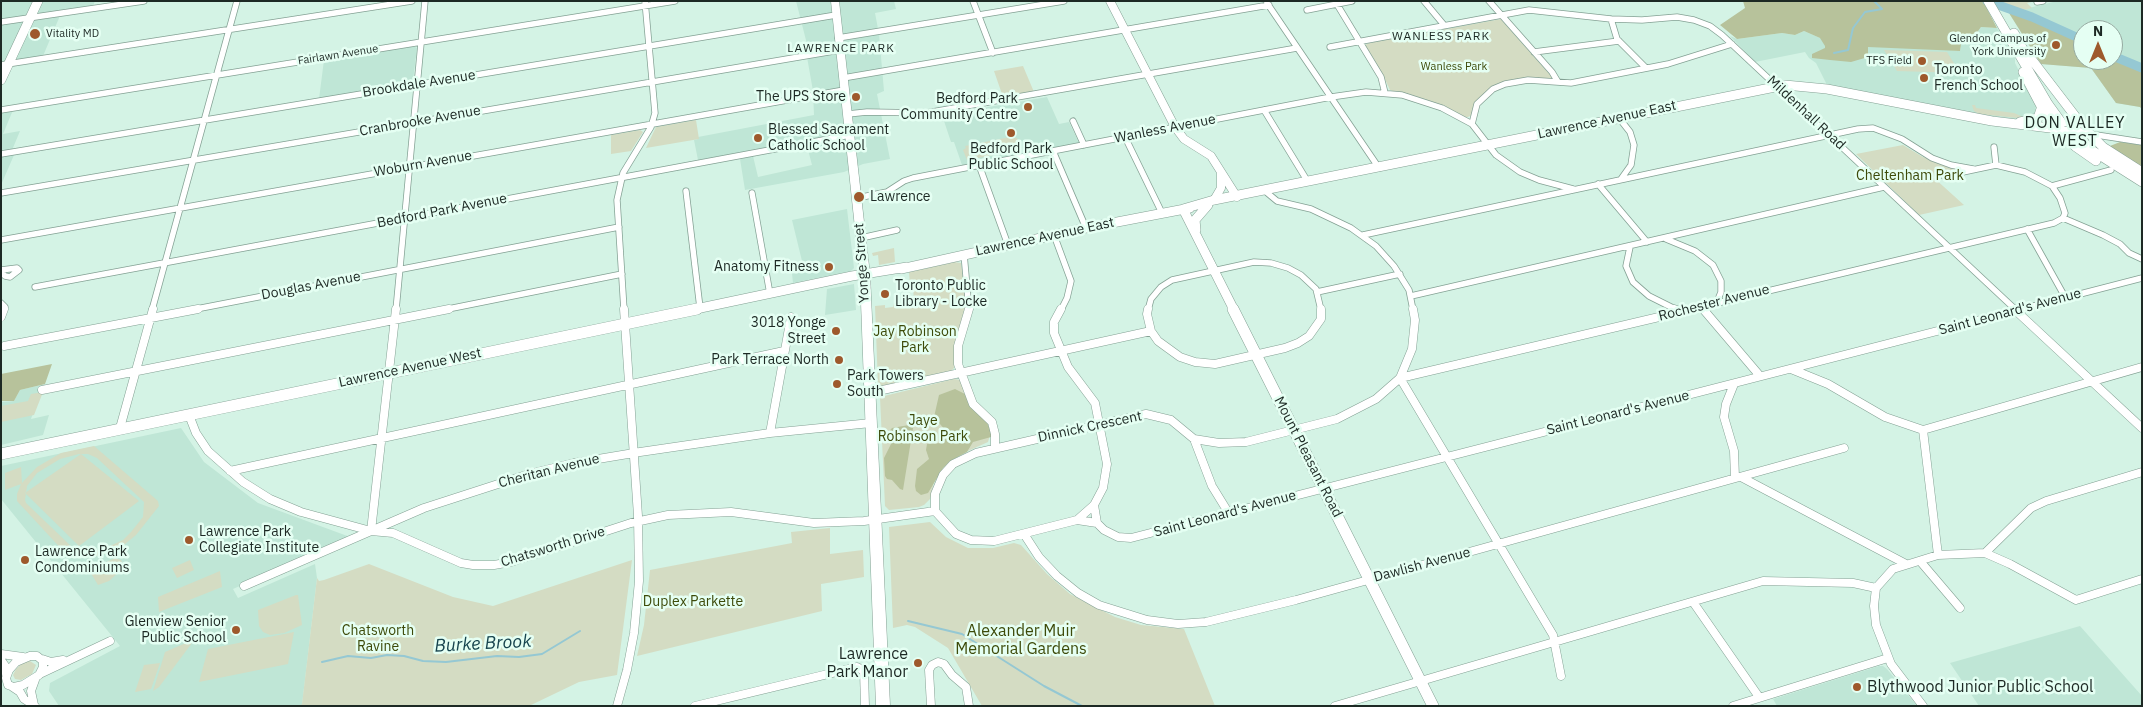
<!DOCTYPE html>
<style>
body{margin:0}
#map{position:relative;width:2143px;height:707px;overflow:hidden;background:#d4f3e5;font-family:"IBM Plex Sans",sans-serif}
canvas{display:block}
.frame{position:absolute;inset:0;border:2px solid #1d2924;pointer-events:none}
.north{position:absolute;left:2073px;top:20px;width:50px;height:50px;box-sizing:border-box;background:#e5fff3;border:1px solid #95a9a0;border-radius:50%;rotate:0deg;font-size:14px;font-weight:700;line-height:20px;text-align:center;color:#1d2924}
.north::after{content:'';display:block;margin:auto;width:18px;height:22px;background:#9e592c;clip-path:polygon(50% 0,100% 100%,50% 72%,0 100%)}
</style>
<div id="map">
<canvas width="2143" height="707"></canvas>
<div class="frame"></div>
<div class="north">N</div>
</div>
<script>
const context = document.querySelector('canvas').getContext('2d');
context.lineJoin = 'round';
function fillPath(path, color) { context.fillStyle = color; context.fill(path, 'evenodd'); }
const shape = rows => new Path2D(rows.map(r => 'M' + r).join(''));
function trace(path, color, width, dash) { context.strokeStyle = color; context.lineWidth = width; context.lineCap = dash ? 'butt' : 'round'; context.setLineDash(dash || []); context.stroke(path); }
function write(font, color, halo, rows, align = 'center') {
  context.font = font + ' "IBM Plex Sans",sans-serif'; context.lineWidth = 5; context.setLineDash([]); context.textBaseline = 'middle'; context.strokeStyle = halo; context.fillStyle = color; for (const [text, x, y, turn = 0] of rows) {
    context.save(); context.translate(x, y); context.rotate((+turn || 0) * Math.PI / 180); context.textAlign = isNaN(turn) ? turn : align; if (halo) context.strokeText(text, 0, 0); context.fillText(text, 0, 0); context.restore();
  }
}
fillPath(shape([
 [1,1,95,1,93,6,62,11,43,56,3,62,1,65,1,27,5,19,1,20],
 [796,1,894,1,896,9,875,13,879,34,884,91,877,94,890,159,863,164,844,172,745,190,740,159,753,156,758,177,812,165,807,146,817,139,698,160,694,140,698,139,698,137,814,115,813,91,807,57,809,52],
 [2057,1,2142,1,2142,109,2140,107,2116,103,2091,68,2041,64,2009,13],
 [2083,30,2113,30,2113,60,2083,60],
 [1981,27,1997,28,2015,57,2015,63,2036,105,2035,116,2018,119,1983,115,1827,85,1816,63,1809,58,1805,52,1755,62,1730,36,1737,39,1782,33,1795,35,1804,31,1820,38,1960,51,1962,38,1976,34],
 [413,46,417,48,413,80,411,83,319,99,324,60],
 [1047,97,1059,124,1069,122,1079,143,962,165,954,142,951,142,942,115],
 [13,110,3,134,20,131,10,155,14,155,1,185,1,112],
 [847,209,854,268,851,271,793,283,791,264,802,261,792,220],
 [854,284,856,310,825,315,827,289],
 [45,384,39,395,31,419,49,415,43,435,1,445,1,402,14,401,20,390],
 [181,428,204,462,258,503,350,537,233,589,238,598,315,564,317,578,302,705,59,706,49,691,50,683,120,646,1,499,1,466],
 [2080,626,2142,696,2142,706,1979,706,1950,663],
 [1879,666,1883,666,1887,669,1917,706,1777,706,1773,699]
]), '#bfe6d6');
fillPath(shape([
 [2002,1,2036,1,2027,3,2032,8,2009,13],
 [1501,19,1553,78,1495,86,1481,96,1472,115,1468,117,1463,117,1390,90,1382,73,1365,45,1369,43],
 [1884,50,1947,52,1960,73,1897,71],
 [1023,66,1034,92,1003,97,994,71],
 [1972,105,1975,105,1976,108,2014,113,2028,119,1979,114,1974,111],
 [696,120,699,139,646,148,656,127],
 [640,130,643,132,631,151,611,154,611,135],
 [1005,138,1017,138,1021,148,1010,152,967,160,963,150,966,148,965,146],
 [1903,145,1923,157,1961,169,1933,177,1964,205,1919,215,1856,154],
 [894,248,895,262,879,265,878,255,873,256,872,253],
 [954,262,961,263,966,303,962,323,954,345,954,368,951,371,880,387,878,385,875,306,885,305,885,308,893,307,894,303,914,301,913,287,910,285,909,272],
 [954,379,960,380,968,402,985,419,991,432,988,442,959,455,943,468,934,482,930,499,924,505,919,507,889,510,885,506,880,397],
 [43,392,34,415,1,422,1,406,28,401,31,394],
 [94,446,158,501,159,506,136,535,125,544,102,555,74,558,66,554,17,501,17,494,21,484,5,490,5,473,21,467,22,483,37,467,61,453],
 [79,454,88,454,97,458,144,502,143,517,131,532,123,540,101,550,80,551,73,548,26,503,25,500,27,486,37,473,60,459],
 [81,454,139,501,79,546,25,493],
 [930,522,946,537,968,548,993,548,1014,543,1021,545,1047,574,1070,594,1115,617,1141,625,1184,629,1215,706,982,706,948,648,915,627,907,625,893,628,889,527],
 [830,528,830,554,863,550,864,577,821,584,822,611,637,656,644,625,650,570,792,543,791,532],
 [115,558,121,560,123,564,121,570,109,581,98,585,89,570],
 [190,560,194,570,177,578,172,568],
 [632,560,617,675,579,682,529,706,299,706,302,704,317,578,319,581,324,580,369,564,453,597,493,606],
 [220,571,222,587,159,612,158,597],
 [296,595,298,595,302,625,284,633,270,635,263,632,259,626,258,610],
 [294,632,288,664,199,682,208,649],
 [195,639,159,687,153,691,165,652],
 [30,661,36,665,32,674,21,680,15,679,13,675,16,669,22,663],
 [160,663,151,689,135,692,144,665]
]), '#d4dcc3');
fillPath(shape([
 [1743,1,1983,1,1997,28,1981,27,1976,34,1962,38,1960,51,1868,47,1868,57,1851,62,1830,60,1812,58,1812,54,1825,48,1825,46,1820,38,1804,31,1795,35,1782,33,1737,39,1720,25,1745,8],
 [2009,13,2040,23,2083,44,2083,60,2113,60,2142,71,2142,109,2140,107,2116,103,2091,68,2041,64],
 [2120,142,2142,145,2142,169,2110,146],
 [52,364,45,384,20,390,14,401,1,401,1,374],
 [955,389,965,394,968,402,987,422,991,432,991,437,973,442,967,452,950,461,943,468,928,493,921,495,916,491,915,486,917,469,929,459,926,450,927,444,942,443,946,431,934,417,939,395],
 [909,425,913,428,903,490,900,489,892,480,887,479,885,476,884,458,891,444,886,435,892,428]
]), '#b7c29b');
trace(shape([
 [1834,53,1848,50,1853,28,1865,12,1882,9,1874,1],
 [908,621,962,634,1044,686,1082,706],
 [322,662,348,656,371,658,387,655,404,656,423,661,446,662,497,656,519,657,542,654,580,631]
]), '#95c8d3', 2);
trace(shape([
 [1987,1,2032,17,2083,40],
 [2113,56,2142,68]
]), '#95c8d3', 9);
const minorFar1 = shape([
 [973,1,993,53],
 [1335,1,1381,77,1385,93],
 [1424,1,1444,25],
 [1489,1,1552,72,1558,82],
 [2037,2,2043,1],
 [1267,3,1379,168],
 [1307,10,1352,1],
 [1611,19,1617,39,1646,68],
 [1,22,144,1],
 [838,38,1064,1],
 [1330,47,1529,10,1611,19,1642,20,1677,17,1694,20,1710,26,1722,35,2016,310],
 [1534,52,1619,41],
 [1,65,412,1],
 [843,78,1269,5],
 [1,110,675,1],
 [1264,110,1308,182],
 [848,114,867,112,926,113,1297,48],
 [1619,118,1630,132,1634,145,1631,165,1621,179],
 [1073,121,1084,145],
 [1472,124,1477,104,1493,89,1505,84,1528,80,1571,83,1668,64,1732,44],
 [2090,134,2142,142],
 [1125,137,1162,213],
 [1994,147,1996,165],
 [1053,151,1086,228],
 [1,154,836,15],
 [979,165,1008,245],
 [1944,176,1996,165,2025,172,2052,186,2060,198,2065,213,2063,218],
 [1598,184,1647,242],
 [2052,186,2111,170],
 [686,191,700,308],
 [1265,191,1277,201,1311,209,1351,228,1376,246,1394,266,1409,290,1413,310],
 [1,193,840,50],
 [752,193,770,294],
 [857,198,887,192,904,181,913,178,1331,97,1366,92,1402,95,1442,108,1472,124,1496,155,1520,172,1539,180,1573,189],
 [2027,229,2065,297],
 [1054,235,1071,281,1067,298,1061,310],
 [1363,235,1858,129,1873,128,1902,139,1932,158,1951,165,1973,169],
 [861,238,897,230],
 [1666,239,1695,251,1713,265,1721,281,1721,292,1717,302],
 [1,240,844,90],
 [1630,247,1626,266,1633,282,1649,296,1677,310],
 [964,254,969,310],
 [1,270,17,268,19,270,10,277,5,276,1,272],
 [35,287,850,135],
 [1317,292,1400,274],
 [1411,296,1884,187],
 [1,303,5,307,4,310],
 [1701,306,1704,310],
 [152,310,237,1],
 [191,310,619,227],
 [396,310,425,1],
 [443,310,622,274],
 [624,310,617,200,623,173,651,127,655,113,645,1],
 [1148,310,1151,299,1161,287,1172,280,1254,262,1271,263,1288,268,1301,275,1316,289,1321,310],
 [1688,310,2054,223,2063,218,2103,235,2120,244,2129,253,2142,259],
 [2018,310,2142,278]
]);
const minor = shape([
 [969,309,958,346,958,364,973,404,992,422,995,434,995,448],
 [1148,309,1147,314,1151,331,1158,341,1180,357,1195,362,1215,364,1285,348,1298,343,1309,336,1321,319,1321,309],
 [1674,309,1679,311],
 [1703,309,1760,376],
 [2014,309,2142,428],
 [1,317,4,309],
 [4,346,198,309],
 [1791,369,1828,384,1885,417,1923,430,2142,367],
 [1400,378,1693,309],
 [1400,378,1553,635,1561,676],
 [1734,384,1726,404,1724,417,1734,451,1735,478],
 [42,390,449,309],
 [869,393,1151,331],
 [189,415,196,433,208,451,243,482,270,499,301,512,371,531,393,533,461,563,473,565,494,565,511,562,631,523,668,515,731,512,814,523,864,521,935,511],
 [120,428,153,309],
 [1923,430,1938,555],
 [770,433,791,317],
 [1194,439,1212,486,1228,512],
 [230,471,784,351],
 [1741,477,1906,564],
 [1094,505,1097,523,1104,530,1118,537,1131,538,2023,309],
 [935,511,935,494,943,475,953,464,976,453,1146,414,1171,420,1194,439,1219,443,1246,442,1337,419,1376,399,1400,378,1412,349,1415,320,1413,309],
 [935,511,956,534,971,540,994,541,1077,520,1094,505,1103,488,1107,464,1095,403,1068,367,1054,333,1054,322,1061,309],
 [1077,520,1097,523],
 [371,531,396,309],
 [1024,534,1039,557,1057,576,1078,593,1099,605,1147,620,1178,624,1206,622,1296,600,1844,448],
 [1985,553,2031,508,2046,501,2142,472],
 [1920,561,1960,608],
 [244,586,424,508,529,474,574,463,640,452,770,433,871,423],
 [1693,602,1759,697],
 [1,654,23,657],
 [30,656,37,656,43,661,43,667,39,675,23,685,14,687,8,685,6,678,9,670,16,662,30,656],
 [42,659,51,662,63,660],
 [1,660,6,667,6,674],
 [40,674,110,641],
 [11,686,20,692,24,699,35,706],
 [34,705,31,691,35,680],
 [617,706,627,670,634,633,639,581,638,516,624,309],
 [695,706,857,667,864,671,865,706],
 [931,706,929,670,932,665,938,662,944,664,952,675,966,687,969,706],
 [1335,706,1763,581,1853,583,1876,588],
 [1733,706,1888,658],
 [1923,706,1891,664,1876,625,1874,606,1876,588,1893,569,1938,555,1985,553,2010,564,2076,600,2142,579]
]);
const tertiary = shape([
 [1110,1,1175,127,1184,139,1211,156,1237,197],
 [1214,200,1221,188,1221,172]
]);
const secondaryFar1 = shape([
 [1988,1,2048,104,2061,122,2093,151,2142,182],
 [2014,33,2030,62],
 [2029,56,2085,129,2103,147,2142,172],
 [2023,72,2051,125,2076,147,2096,161],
 [1,80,38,1],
 [2020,122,2038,118,2041,109],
 [1183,209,1214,200,1785,85,1827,89,1992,121,2050,128],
 [1183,209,1234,310],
 [1196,230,1195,220,1208,205],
 [901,269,1086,228,1190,208],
 [691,310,852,276,907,267]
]);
const secondary = shape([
 [1233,309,1433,706],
 [1,454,697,309]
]);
const primary = shape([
 [831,1,839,1,870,275,890,706,876,706,860,275,831,1]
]);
trace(minorFar1, '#84a194', 7);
trace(minor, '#84a194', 9);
trace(tertiary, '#84a194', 9);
trace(secondaryFar1, '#84a194', 10);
trace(secondary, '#84a194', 12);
trace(primary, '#84a194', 1);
trace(minorFar1, '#fff', 5.5);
trace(minor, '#fff', 8);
trace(tertiary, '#fff', 8);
trace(secondaryFar1, '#fff', 9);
trace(secondary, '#fff', 11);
fillPath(primary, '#fff');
const secondaryBridge = shape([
 [2064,131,2084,133]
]);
trace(secondaryBridge, '#84a194', 10, []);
trace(secondaryBridge, '#fff', 9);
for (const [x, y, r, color] of [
 [35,34,6,"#9e592c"],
 [2056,45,5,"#9e592c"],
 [1922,61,5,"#9e592c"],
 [1924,78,5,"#9e592c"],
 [856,97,5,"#9e592c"],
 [1028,107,5,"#9e592c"],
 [1011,133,5,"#9e592c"],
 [758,138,5,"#9e592c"],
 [859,197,6,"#9e592c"],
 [829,267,5,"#9e592c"],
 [885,294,5,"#9e592c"],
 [836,331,5,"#9e592c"],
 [839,360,5,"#9e592c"],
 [837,384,5,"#9e592c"],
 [189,540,5,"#9e592c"],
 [25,560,5,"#9e592c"],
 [236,630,5,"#9e592c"],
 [918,663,5,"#9e592c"],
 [1857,687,5,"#9e592c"]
]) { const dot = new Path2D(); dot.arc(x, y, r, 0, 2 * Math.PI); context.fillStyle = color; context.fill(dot); trace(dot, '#e5fff3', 2); }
write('11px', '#1d2924', '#e5fff3', [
 ["Vitality MD",46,34,"left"],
 ["Glendon Campus of",2046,39],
 ["York University",2046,52],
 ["TFS Field",1912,61]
], 'right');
write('11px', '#1d2924', '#e5fff3', [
 ["Fairlawn Avenue",338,55,-9]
]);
write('11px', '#3d4a09', '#e5fff3', [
 ["Wanless Park",1454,67]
]);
context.letterSpacing = '1px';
write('12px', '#1d2924', '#e5fff3', [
 ["WANLESS PARK",1441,37],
 ["LAWRENCE PARK",841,49]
]);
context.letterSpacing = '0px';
write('14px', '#1d2924', '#e5fff3', [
 ["Toronto",1934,70],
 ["French School",1934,86],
 ["The UPS Store",846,97,"right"],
 ["Bedford Park",1018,99,"right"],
 ["Community Centre",1018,115,"right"],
 ["Blessed Sacrament",768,130],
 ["Catholic School",768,146],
 ["Bedford Park",1011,149,"center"],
 ["Public School",1011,165,"center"],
 ["Lawrence",870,197],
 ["Anatomy Fitness",819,267,"right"],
 ["Toronto Public",895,286],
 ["Library - Locke",895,302],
 ["3018 Yonge",826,323,"right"],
 ["Street",826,339,"right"],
 ["Park Terrace North",829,360,"right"],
 ["Park Towers",847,376],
 ["South",847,392],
 ["Lawrence Park",199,532],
 ["Collegiate Institute",199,548],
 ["Lawrence Park",35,552],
 ["Condominiums",35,568],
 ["Glenview Senior",226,622,"right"],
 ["Public School",226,638,"right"]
], 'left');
write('14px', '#1d2924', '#e5fff3', [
 ["Brookdale Avenue",419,84,-9],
 ["Mildenhall Road",1806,113,43],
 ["Lawrence Avenue East",1607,120,-12],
 ["Cranbrooke Avenue",420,121,-10],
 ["Wanless Avenue",1165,129,-11],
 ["Woburn Avenue",423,164,-10],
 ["Bedford Park Avenue",442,211,-11],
 ["Lawrence Avenue East",1045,237,-12],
 ["Yonge Street",862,263,-94],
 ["Douglas Avenue",311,286,-11],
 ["Rochester Avenue",1714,303,-14],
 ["Saint Leonard's Avenue",2010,312,-15],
 ["Lawrence Avenue West",410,368,-12],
 ["Saint Leonard's Avenue",1618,413,-14],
 ["Dinnick Crescent",1090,427,-12],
 ["Mount Pleasant Road",1308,457,63],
 ["Cheritan Avenue",549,471,-14],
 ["Saint Leonard's Avenue",1225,514,-15],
 ["Chatsworth Drive",553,547,-17],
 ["Dawlish Avenue",1422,565,-15]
]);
write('14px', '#3d4a09', '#e5fff3', [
 ["Cheltenham Park",1910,176],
 ["Jay Robinson",915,332],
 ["Park",915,348],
 ["Jaye",923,421],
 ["Robinson Park",923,437],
 ["Duplex Parkette",693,602],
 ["Chatsworth",378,631],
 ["Ravine",378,647]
]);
context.letterSpacing = '1px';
write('16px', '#1d2924', '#e5fff3', [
 ["DON VALLEY",2075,123],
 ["WEST",2075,141]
]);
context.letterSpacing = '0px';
write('16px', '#3d4a09', '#e5fff3', [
 ["Alexander Muir",1021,631],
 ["Memorial Gardens",1021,649]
]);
write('16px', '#1d2924', '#e5fff3', [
 ["Lawrence",908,654],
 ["Park Manor",908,672],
 ["Blythwood Junior Public School",1867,687,"left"]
], 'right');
write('italic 18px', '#17444e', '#e5fff3', [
 ["Burke Brook",483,644,-3]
]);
</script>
